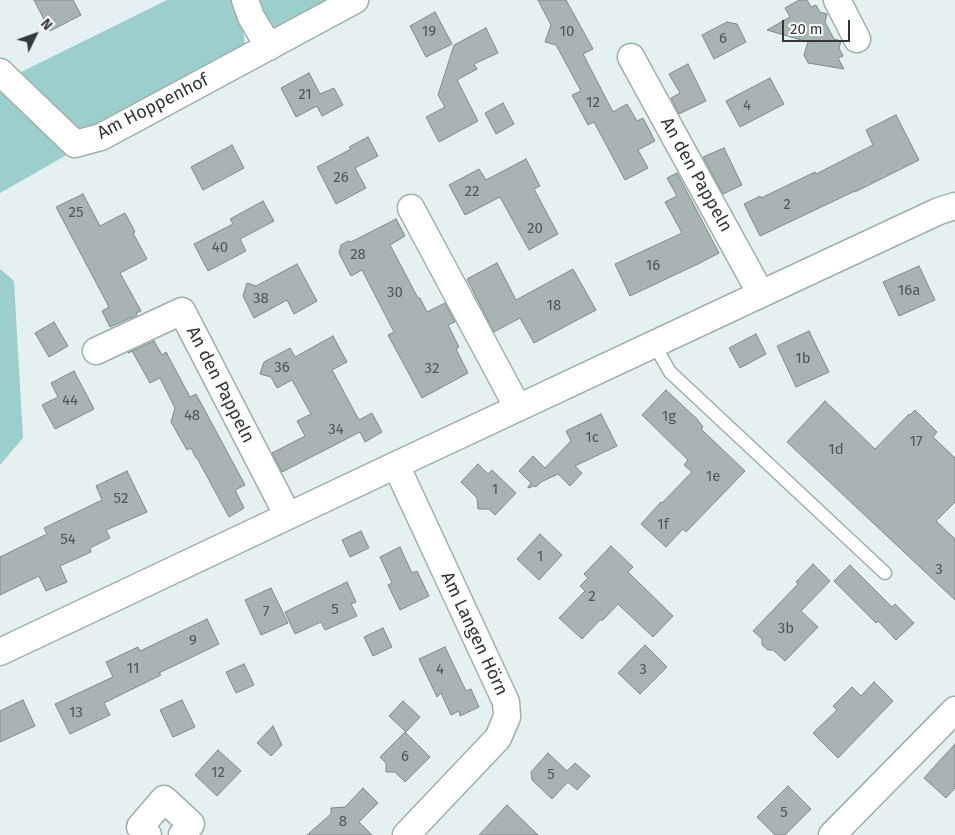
<!DOCTYPE html>
<meta charset="utf-8">
<style>
body{margin:0}
#map{position:relative;width:955px;height:835px;overflow:hidden;background:#e4f1f0;font-family:"Fira Sans",sans-serif}
canvas{display:block}
.north{position:absolute;left:10px;top:10px;width:50px;height:50px;-webkit-text-stroke:4px #fff;paint-order:stroke;rotate:48deg;font-size:14px;font-weight:700;line-height:20px;text-align:center;color:#323737}
.north::after{content:'';display:block;margin:auto;width:18px;height:22px;background:#323737;clip-path:polygon(50% 0,100% 100%,50% 72%,0 100%)}
.scale{position:absolute;left:782px;top:20px;width:68px;height:22px;box-sizing:border-box;border:2px solid #323737;border-top:0;padding-left:6px;font-size:15px;line-height:18px;white-space:nowrap;color:#323737;-webkit-text-stroke:4px #fff;paint-order:stroke}
</style>
<div id="map">
<canvas width="955" height="835"></canvas>
<div class="north">N</div>
<div class="scale">20 m</div>
</div>
<script>
const context = document.querySelector('canvas').getContext('2d');
context.lineJoin = 'round';
function fillPath(path, color) { context.fillStyle = color; context.fill(path, 'evenodd'); }
const shape = rows => new Path2D(rows.map(r => 'M' + r).join(''));
function trace(path, color, width, dash) { context.strokeStyle = color; context.lineWidth = width; context.lineCap = dash ? 'butt' : 'round'; context.setLineDash(dash || []); context.stroke(path); }
function write(font, color, halo, rows, align = 'center') {
  context.font = font + ' "Fira Sans",sans-serif'; context.lineWidth = 4; context.setLineDash([]); context.textBaseline = 'middle'; context.strokeStyle = halo; context.fillStyle = color; for (const [text, x, y, turn = 0] of rows) {
    context.save(); context.translate(x, y); context.rotate((+turn || 0) * Math.PI / 180); context.textAlign = isNaN(turn) ? turn : align; if (halo) context.strokeText(text, 0, 0); context.fillText(text, 0, 0); context.restore();
  }
}
fillPath(shape([
 [167,0,234,0,244,36,245,47,96,128,84,130,75,128,17,74],
 [251,0,337,0,280,30,266,27],
 [0,85,70,146,65,156,0,193],
 [0,269,14,281,23,438,0,465]
]), '#9ccfcc');
const building = shape([
 [34,0,73,0,81,15,50,31,34,0],
 [538,0,566,0,593,49,583,54,613,112,627,104,637,121,643,118,655,141,638,150,648,168,625,180,594,122,588,125,572,95,581,91,556,45,545,42,551,25,538,0],
 [799,0,807,0,811,7,816,5,820,12,827,14,825,22,834,39,841,41,839,48,843,56,838,58,844,69,808,63,804,55,808,42,767,30,790,17,785,8,799,0],
 [435,12,452,44,426,57,410,26,435,12],
 [727,22,737,24,746,42,714,59,702,35,727,22],
 [486,28,498,53,474,64,477,69,457,80,478,121,439,142,426,117,445,107,438,95,454,45,486,28],
 [688,64,706,101,679,114,671,98,680,93,669,74,688,64],
 [309,73,320,94,334,88,343,105,322,116,317,106,296,117,281,88,309,73],
 [770,78,784,104,740,127,726,101,770,78],
 [503,103,514,124,496,134,485,113,503,103],
 [896,115,919,160,855,192,855,191,760,236,744,204,760,196,761,198,815,172,816,174,873,145,866,130,896,115],
 [368,137,378,156,355,168,366,188,336,204,317,167,351,149,349,147,368,137],
 [232,145,244,168,203,190,191,167,232,145],
 [724,148,742,185,723,194,703,157,724,148],
 [526,159,540,186,534,189,558,234,529,250,500,197,465,215,449,185,479,169,486,180,526,159],
 [677,173,719,253,698,264,630,296,615,264,682,233,665,202,677,196,667,178,677,173],
 [83,194,100,226,125,213,135,232,133,233,147,259,120,273,141,311,136,313,137,315,110,327,102,311,109,307,56,207,83,194],
 [263,201,274,221,240,239,246,251,208,271,194,244,233,224,230,219,263,201],
 [396,219,405,236,390,245,418,298,420,298,427,312,445,303,455,322,448,325,459,347,456,349,468,373,422,398,388,335,394,332,362,270,351,276,339,253,341,245,348,241,351,242,396,219],
 [497,263,516,300,573,269,596,310,534,343,520,318,494,332,467,279,497,263],
 [297,264,317,301,294,314,287,300,254,318,243,296,247,283,256,286,297,264],
 [919,266,935,300,899,316,883,282,919,266],
 [54,322,68,346,49,357,35,333,54,322],
 [809,331,829,372,796,387,777,346,809,331],
 [756,334,766,354,740,368,729,348,756,334],
 [333,336,347,362,332,370,359,420,372,413,382,432,365,442,360,432,282,472,272,453,305,436,297,421,311,414,292,380,277,388,271,377,260,374,264,362,290,348,295,357,333,336],
 [154,341,162,355,166,352,190,397,196,394,245,485,235,490,244,508,229,517,197,458,196,458,191,448,187,450,171,422,175,408,160,378,150,383,132,351,128,353,154,341],
 [74,371,94,409,55,429,42,405,58,397,51,383,74,371],
 [666,390,697,419,703,427,701,429,745,471,686,532,683,529,666,547,641,524,661,502,662,503,692,472,684,465,688,460,642,415,666,390],
 [825,401,875,449,909,414,910,415,915,410,937,432,933,437,955,458,955,502,936,521,955,539,955,600,787,442,825,401],
 [601,414,617,446,575,466,582,473,570,486,558,474,541,482,536,487,534,486,528,488,528,487,531,483,519,471,533,456,545,468,571,441,566,431,601,414],
 [478,464,488,474,492,470,516,493,495,515,489,509,478,509,477,498,461,482,478,464],
 [127,471,147,512,106,530,110,538,90,548,91,552,60,566,67,582,46,591,39,576,0,595,0,557,47,534,44,528,102,500,96,486,127,471],
 [361,531,369,548,350,557,342,540,361,531],
 [540,534,562,555,539,580,517,559,540,534],
 [611,546,633,567,628,572,673,616,653,637,618,604,603,620,600,620,582,639,559,618,585,591,580,586,588,578,584,574,611,546],
 [400,547,412,573,417,571,429,596,400,610,388,585,392,583,380,557,400,547],
 [813,564,830,581,801,611,818,627,785,661,773,650,768,650,762,645,762,639,753,631,798,584,796,582,813,564],
 [850,565,892,607,895,604,914,623,896,640,878,621,876,623,834,581,850,565],
 [347,582,356,602,351,604,357,616,325,630,321,622,295,634,285,612,347,582],
 [271,588,288,623,261,635,245,600,271,588],
 [207,619,219,644,159,673,161,675,104,703,110,715,70,734,55,704,113,677,106,662,138,647,140,651,207,619],
 [383,628,392,647,373,656,364,637,383,628],
 [645,645,667,667,640,694,618,673,645,645],
 [445,647,466,691,471,689,479,707,460,716,459,711,451,715,441,693,437,697,419,659,445,647],
 [244,664,254,685,236,693,226,672,244,664],
 [874,682,893,701,838,758,813,733,837,710,833,706,852,687,861,696,874,682],
 [23,700,35,726,0,742,0,711,23,700],
 [182,700,195,727,173,737,160,710,182,700],
 [403,701,420,717,406,732,389,716,403,701],
 [273,726,282,745,271,756,257,743,273,726],
 [405,732,430,757,405,782,395,772,386,772,386,763,380,757,405,732],
 [955,744,955,788,946,798,924,778,955,744],
 [218,750,241,771,217,796,195,775,218,750],
 [548,753,567,771,575,763,590,776,577,790,568,782,552,799,532,780,531,772,548,753],
 [788,786,811,809,785,835,775,835,757,817,788,786],
 [363,788,378,803,359,822,372,835,307,835,331,814,331,808,345,807,363,788],
 [507,805,538,835,479,835,507,805]
]);
fillPath(building, '#a8b4b3');
trace(building, '#7e8a89', 1);
const lane = shape([
 [654,344,670,372,885,573]
]);
const street = shape([
 [245,0,251,17,269,47],
 [837,0,857,39],
 [631,57,761,294],
 [0,72,75,144,101,137,355,0],
 [411,208,518,408],
 [96,351,182,311,288,516],
 [396,465,506,702,507,717,498,738,406,835],
 [0,652,396,465,761,294,939,211,955,206],
 [148,835,140,827,164,799,191,824,182,835],
 [832,835,955,710]
]);
trace(lane, '#a2adad', 15);
trace(street, '#a2adad', 29);
trace(lane, '#fff', 12);
trace(street, '#fff', 26);
write('15px', '#505656', null, [
 ["19",429,32],
 ["10",567,32],
 ["6",723,39],
 ["21",305,95],
 ["12",593,103],
 ["4",747,106],
 ["26",341,178],
 ["22",472,192],
 ["2",787,205],
 ["25",76,213],
 ["20",535,229],
 ["40",220,248],
 ["28",358,255],
 ["16",653,266],
 ["16a",909,291],
 ["30",395,293],
 ["38",261,299],
 ["18",554,306],
 ["1b",803,359],
 ["36",282,368],
 ["32",432,369],
 ["44",70,401],
 ["48",192,416],
 ["1g",669,417],
 ["34",336,430],
 ["1c",592,438],
 ["17",916,442],
 ["1d",836,450],
 ["1e",713,477],
 ["1",495,490],
 ["52",121,499],
 ["1f",663,525],
 ["54",68,540],
 ["1",540,557],
 ["3",939,570],
 ["2",592,597],
 ["5",335,610],
 ["7",266,612],
 ["3b",786,629],
 ["9",193,641],
 ["11",133,669],
 ["4",440,670],
 ["3",643,670],
 ["13",76,713],
 ["6",405,757],
 ["12",218,773],
 ["5",551,775],
 ["5",784,813],
 ["8",343,822]
]);
write('18px', '#323737', '#fff', [
 ["Am Hoppenhof",153,107,-27],
 ["An den Pappeln",696,175,61],
 ["An den Pappeln",220,385,63],
 ["Am Langen Hörn",474,634,65]
]);
</script>
